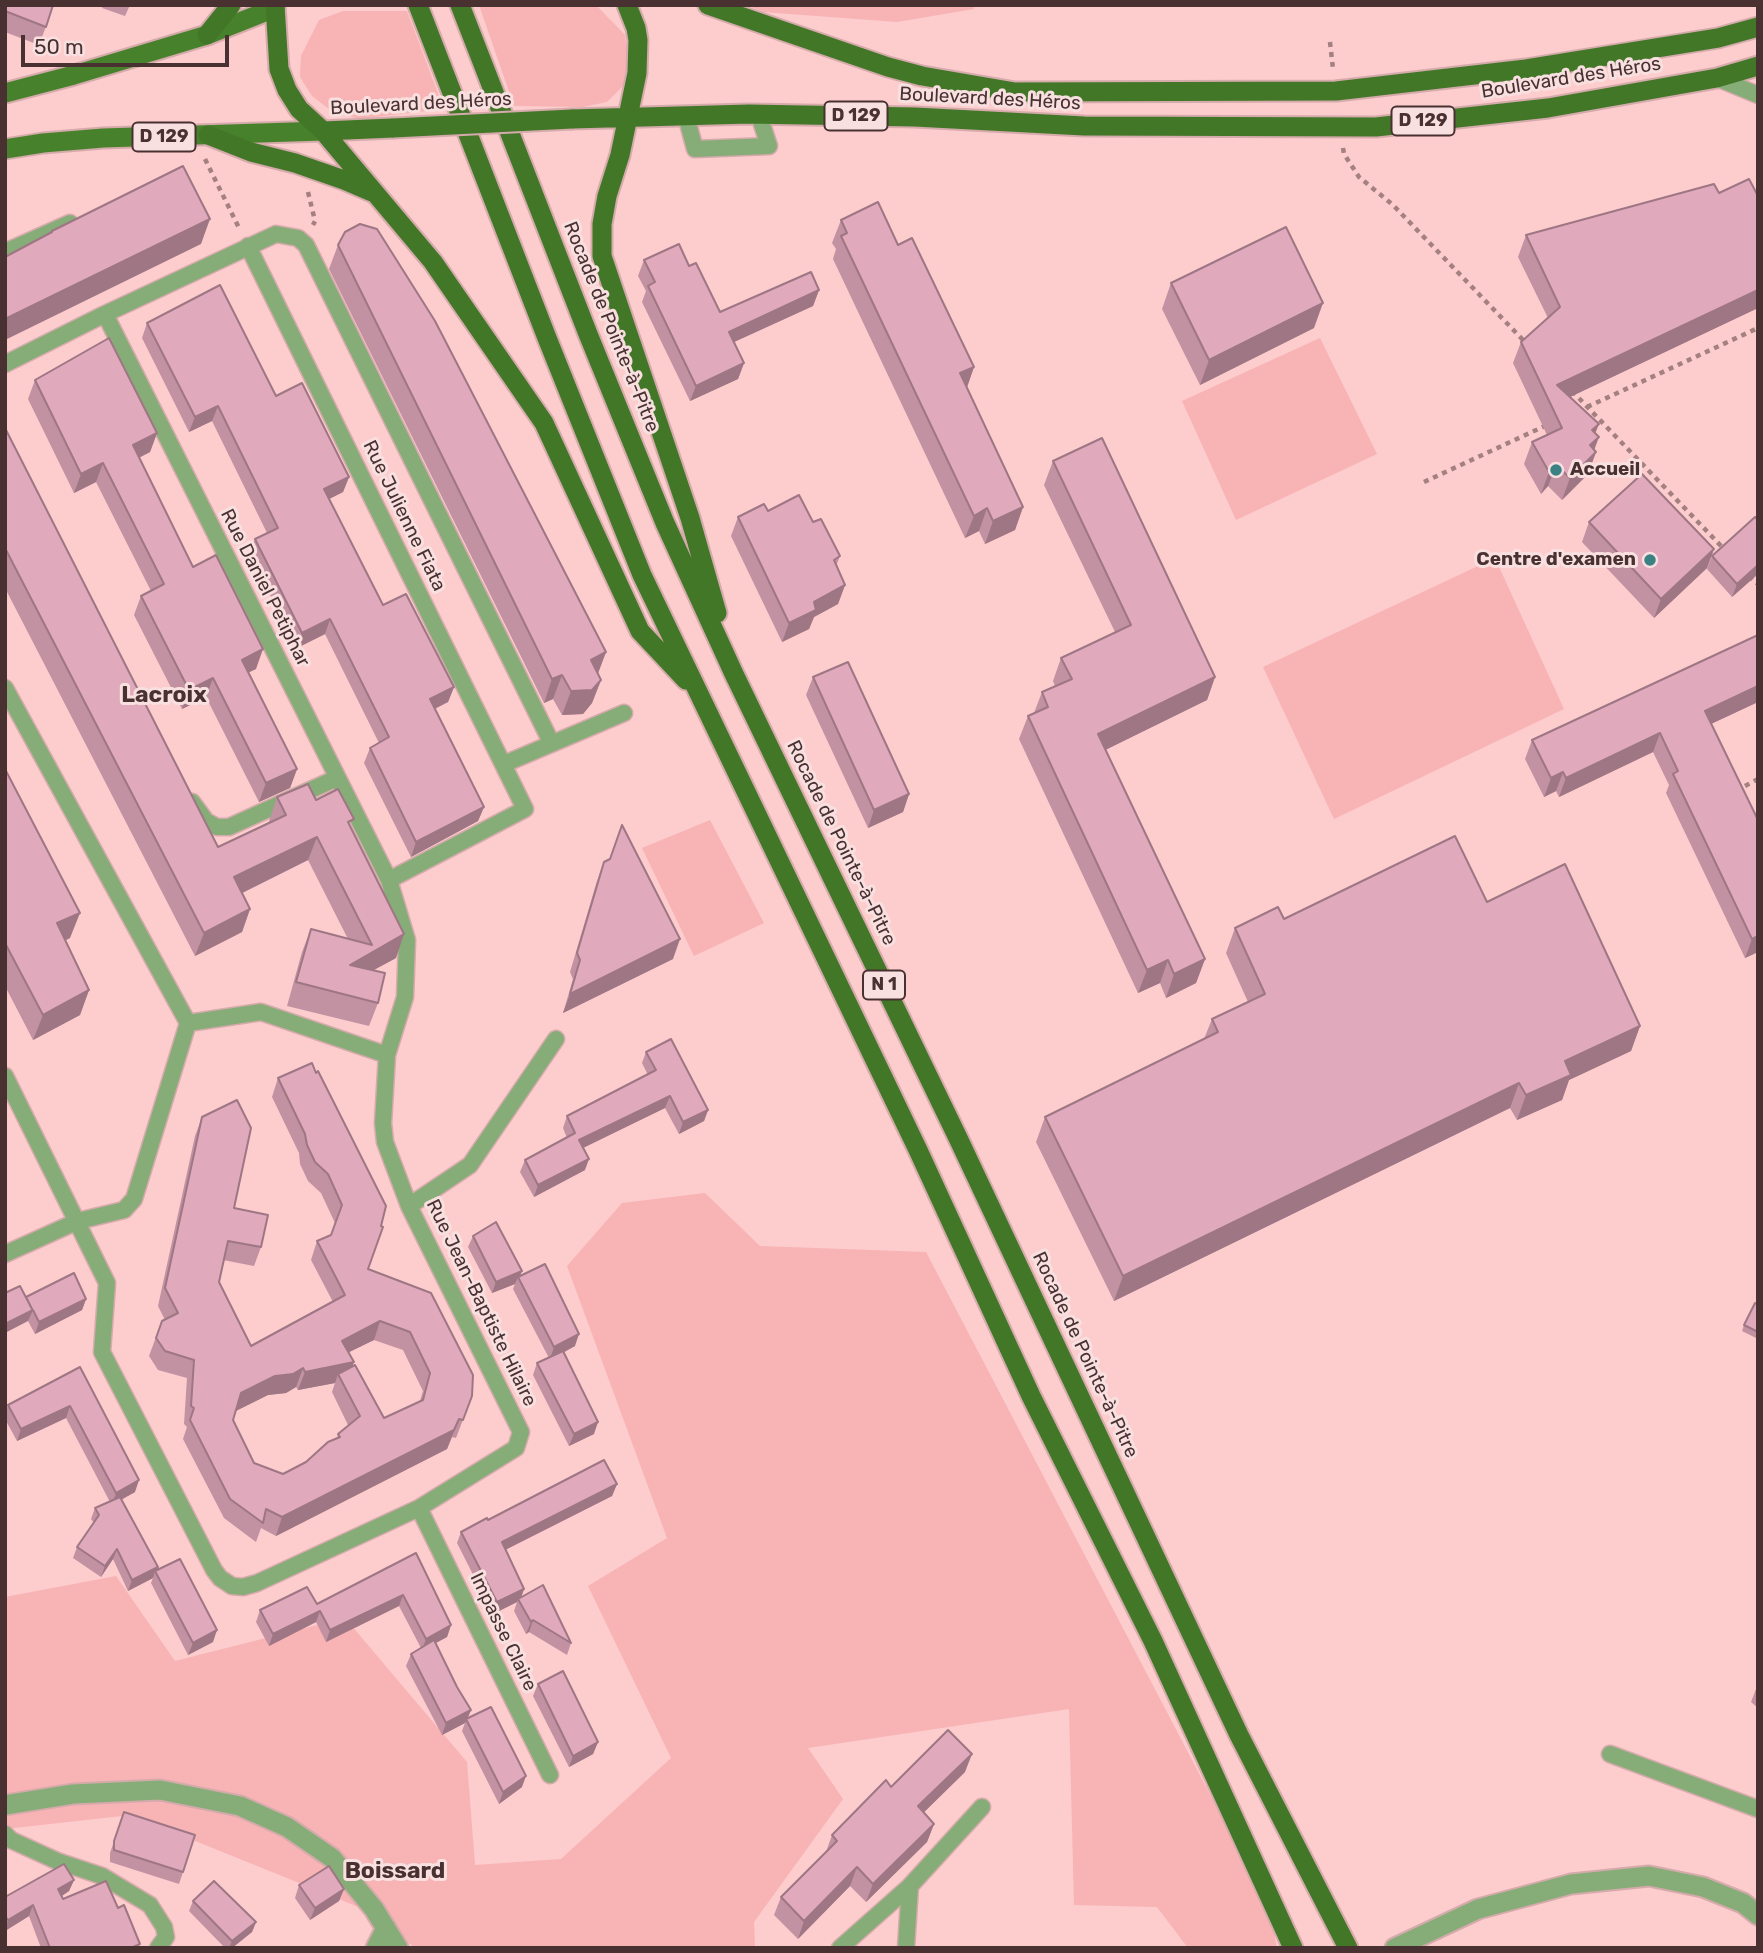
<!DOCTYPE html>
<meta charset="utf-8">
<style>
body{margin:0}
#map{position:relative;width:1763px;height:1953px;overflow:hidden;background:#fdcccd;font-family:Rubik,sans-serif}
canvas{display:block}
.frame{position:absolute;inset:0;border:7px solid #493131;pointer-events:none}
.scale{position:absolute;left:21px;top:35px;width:208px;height:32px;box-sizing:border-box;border:4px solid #493131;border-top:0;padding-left:9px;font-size:21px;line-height:24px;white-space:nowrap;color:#493131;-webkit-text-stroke:5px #f9e0e0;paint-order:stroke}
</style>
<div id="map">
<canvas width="1763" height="1953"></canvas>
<div class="frame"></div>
<div class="scale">50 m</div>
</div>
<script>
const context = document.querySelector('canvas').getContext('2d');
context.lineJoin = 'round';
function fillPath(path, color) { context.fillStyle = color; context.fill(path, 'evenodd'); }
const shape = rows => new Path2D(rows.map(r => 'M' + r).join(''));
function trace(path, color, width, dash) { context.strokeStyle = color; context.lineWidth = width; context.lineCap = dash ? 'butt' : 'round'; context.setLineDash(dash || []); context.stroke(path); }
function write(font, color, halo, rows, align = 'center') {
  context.font = font + ' Rubik,sans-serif'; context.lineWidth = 6; context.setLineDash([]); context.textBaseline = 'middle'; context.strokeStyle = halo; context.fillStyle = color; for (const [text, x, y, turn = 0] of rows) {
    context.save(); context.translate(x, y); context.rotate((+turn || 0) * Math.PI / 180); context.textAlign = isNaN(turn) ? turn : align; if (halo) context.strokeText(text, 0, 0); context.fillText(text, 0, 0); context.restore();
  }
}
fillPath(shape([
 [479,5,597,6,625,35,628,59,624,85,607,102,583,107,514,106],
 [747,5,973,5,974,9,897,22,763,12],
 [343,11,407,11,444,109,359,119,333,112,312,96,300,77,301,56,319,20],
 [1320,338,1377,454,1236,520,1182,401],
 [1495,558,1564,709,1334,819,1263,667],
 [710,820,764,923,694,956,642,848],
 [705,1193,760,1246,926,1252,1269,1907,1277,1948,1188,1948,1157,1907,1074,1905,1069,1709,808,1748,843,1799,754,1922,755,1948,416,1948,386,1928,376,1914,131,1815,5,1829,5,1597,116,1576,175,1661,345,1618,467,1762,475,1865,561,1859,671,1758,588,1586,667,1538,567,1266,622,1203]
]), '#f8b3b5');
const service = shape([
 [1717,78,1758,95],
 [686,116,695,149,769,146,759,115],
 [248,246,525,809,389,880],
 [5,252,70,223],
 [5,364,105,314,276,234,298,238,306,245,551,742],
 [5,688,188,1023,134,1199,124,1210,78,1221,5,1254],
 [504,764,624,713],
 [192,802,206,821,217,827,229,827,337,778],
 [188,1023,261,1012,387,1055],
 [5,1076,107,1283,102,1352,214,1570,220,1578,232,1586,243,1587,257,1583,419,1508,516,1448,521,1432,409,1206,385,1142,383,1123,387,1055,405,997,407,940,389,880,105,314],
 [409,1206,470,1165,556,1039],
 [419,1508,550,1775],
 [1610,1754,1758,1809],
 [5,1834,11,1840,57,1861,102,1876,150,1905,164,1927,166,1937,158,1948],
 [840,1948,910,1886,982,1807],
 [906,1948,910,1886]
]);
const minor = shape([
 [5,1805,73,1794,160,1790,240,1806,287,1827,332,1858,374,1909,398,1948],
 [376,1948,386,1928],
 [1395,1948,1478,1909,1571,1884,1649,1876,1703,1887,1743,1903,1758,1915]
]);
const primary = shape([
 [5,93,74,75,207,35,275,8],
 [5,149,43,143,103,138,323,131]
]);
const trunk = shape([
 [275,5,279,69,287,90,299,109,323,131,433,262,544,423,640,631,686,680],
 [418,5,547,338,642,575,918,1150,1031,1396,1153,1641,1293,1948],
 [460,5,588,334,665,523,734,674,958,1138,1239,1735,1348,1948],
 [627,5,636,28,638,40,637,73,620,155,607,196,602,224,602,256,690,518,717,613],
 [708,5,888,67,922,76,1015,92,1336,91,1526,69,1718,38,1758,27],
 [207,35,231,5],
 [572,119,749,114,915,117,1084,126,1376,127,1548,108,1717,78,1758,66],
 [323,131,393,128],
 [208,135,251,152,295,163,344,180,372,192]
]);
trace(service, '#d5aaab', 19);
trace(minor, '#d5aaab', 23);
trace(primary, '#d5aaab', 23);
trace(trunk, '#d5aaab', 23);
trace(shape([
 [1330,42,1333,69],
 [1343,148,1344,154,1359,177,1393,205,1525,342],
 [205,159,240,230],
 [308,192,315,221,313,225],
 [1572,391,1724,549],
 [1587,407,1758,328],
 [1424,482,1547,425],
 [1749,576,1758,584],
 [1745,786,1758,779]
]), '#a58081', 4.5, [5, 5]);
trace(service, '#86ad77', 16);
trace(minor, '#86ad77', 19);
trace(primary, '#48812b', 19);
trace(trunk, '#427728', 19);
const trunkBridge = shape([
 [393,128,572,119]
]);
trace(trunkBridge, '#d5aaab', 23, []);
trace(trunkBridge, '#427728', 19);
fillPath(shape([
 [54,5,39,45,5,32,5,7],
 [103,5,130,5,125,16,102,8],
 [1719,193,1758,196,1758,308,1570,397,1595,434,1594,450,1596,452,1588,474,1562,500,1548,486,1541,494,1524,464,1532,442,1547,435,1513,363,1521,342,1548,318,1518,257,1526,235],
 [841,220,898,245,974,367,967,387,1023,507,1015,530,985,544,979,531,965,538,833,259,836,249,832,243],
 [338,245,606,652,598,673,601,680,592,703,583,714,562,715,553,699,544,703,329,269],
 [644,260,689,266,720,312,819,290,813,306,734,342,744,363,738,379,690,401,642,302,646,291,638,276],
 [1171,283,1314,328,1200,385,1162,309],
 [147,323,276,396,349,477,343,492,329,499,383,605,454,687,448,702,435,708,484,807,478,821,411,857,364,763,370,748,379,743,325,634,297,648,249,554,255,539,267,533,212,421,189,432,142,338],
 [35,380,157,433,150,452,139,458,193,567,256,669,249,672,297,769,290,788,259,802,206,697,182,709,134,615,141,596,151,591,96,482,74,493,28,399],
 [5,428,218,847,269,822,269,821,277,797,316,800,351,828,396,958,373,970,378,1003,369,1026,287,1006,302,952,311,929,348,939,308,860,242,893,250,909,242,932,195,956,5,588],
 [1053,461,1215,677,1207,700,1105,750,1205,959,1196,983,1166,998,1160,983,1138,993,1019,739,1028,716,1034,713,1042,692,1055,686,1053,681,1061,658,1115,632,1044,485],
 [768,511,813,522,840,556,836,566,845,585,838,604,814,617,809,629,782,642,731,536,738,517],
 [1589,522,1714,549,1707,568,1654,618,1582,542],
 [1712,556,1758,574,1732,597,1707,569],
 [813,677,909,794,903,812,868,828,806,695],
 [1758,702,1711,724,1758,952,1745,958,1666,793,1669,785,1653,752,1559,797,1556,791,1544,797,1525,759,1532,740],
 [5,769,70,938,65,940,89,990,80,1015,33,1040,5,986],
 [604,862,673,959,563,1013,573,979,570,972,597,881],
 [1487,902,1640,1026,1631,1051,1569,1080,1562,1100,1517,1120,1510,1108,1114,1301,1036,1142,1045,1117,1204,1039,1212,1019,1248,1002,1226,953,1235,928,1284,919],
 [646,1052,708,1110,704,1121,679,1134,665,1108,583,1147,585,1170,534,1197,520,1172,525,1160,567,1138,563,1128,567,1116,648,1075,642,1063],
 [312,1063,368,1269,472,1396,456,1438,452,1437,447,1449,276,1536,261,1528,256,1542,224,1518,183,1439,187,1427,184,1424,187,1378,158,1370,149,1356,162,1321,165,1320,158,1306,195,1136,202,1117,234,1208,261,1247,254,1266,223,1260,219,1282,251,1346,333,1302,311,1260,317,1241,331,1235,335,1223,321,1193,308,1181,300,1164,299,1153,272,1097,278,1078],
 [374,1340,403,1350,423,1391,420,1401,384,1418,352,1367,354,1362,349,1352],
 [335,1383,332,1392,348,1425,338,1434,337,1438,306,1462,283,1474,254,1463,233,1420,235,1411,268,1395,286,1393,296,1387,298,1390],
 [473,1236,520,1276,575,1346,563,1353,594,1434,569,1446,533,1375,537,1363,549,1358,513,1289,515,1284,492,1293,468,1247],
 [26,1297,86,1299,82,1310,35,1334,28,1321],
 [1758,1305,1758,1339,1742,1331,1744,1325],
 [80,1367,135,1492,122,1499,158,1567,157,1570,213,1642,188,1655,151,1583,153,1578,128,1591,113,1559,101,1577,73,1558,77,1547,94,1523,91,1519,95,1508,110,1502,66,1418,17,1441,5,1419,5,1413,8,1405],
 [617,1484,612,1496,505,1550,524,1589,521,1597,571,1643,567,1655,529,1632,526,1634,514,1611,517,1602,493,1614,457,1543,461,1532,488,1520],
 [416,1553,451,1625,447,1637,436,1643,457,1687,471,1710,468,1718,522,1787,499,1804,462,1731,465,1723,442,1735,406,1666,411,1654,421,1648,399,1606,326,1642,316,1622,269,1646,256,1622,260,1610,317,1604],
 [538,1684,598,1742,593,1754,569,1767,533,1696],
 [1758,1687,1758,1708,1751,1702,1756,1689],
 [965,1772,924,1812,934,1824,927,1842,866,1902,850,1886,798,1939,774,1915,781,1897,826,1852,832,1835,891,1787],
 [124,1812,183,1872,179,1884,110,1862,110,1853],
 [74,1880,69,1891,62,1896,63,1899,118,1908,138,1948,41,1948,29,1916,5,1931,5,1897],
 [299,1885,344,1889,339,1901,310,1920,295,1898],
 [193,1901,256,1922,252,1932,232,1948,225,1948,189,1911]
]), '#c291a2');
fillPath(shape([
 [210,219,201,244,5,340,5,319],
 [819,290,813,306,723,347,729,332],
 [1758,290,1758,308,1551,406,1557,385],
 [1323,303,1314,328,1200,385,1209,360],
 [744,363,738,379,690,401,696,386],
 [974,367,966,390,960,373],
 [218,406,212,421,189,432,195,417],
 [1599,424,1591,444,1599,437,1592,456,1596,452,1588,474,1562,500,1570,478,1592,430],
 [157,433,150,452,126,464,133,445],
 [103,463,96,482,74,493,81,474],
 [1556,465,1548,486,1541,494,1549,472],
 [349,477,343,492,319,504,324,489],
 [1023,507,1015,530,985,544,993,521],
 [987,508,979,531,965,538,974,516],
 [1714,549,1707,568,1654,618,1661,599],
 [1758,565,1758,574,1732,597,1737,584],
 [845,585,838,604,814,617,809,629,782,642,789,623,814,602],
 [330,619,325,634,297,648,302,633],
 [263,649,256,669,235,679,242,660],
 [606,652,597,676,591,660],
 [562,675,553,699,544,703,552,679],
 [1215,677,1207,700,1089,758,1098,734],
 [213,678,206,697,182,709,189,690],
 [601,680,592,703,583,714,562,715,571,691],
 [1758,686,1758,702,1698,730,1705,711],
 [454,687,448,702,425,714,430,699],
 [1660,733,1653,752,1559,797,1566,778],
 [297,769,290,788,259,802,266,783],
 [1563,772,1556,791,1544,797,1551,778],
 [909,794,903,812,868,828,874,810],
 [484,807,478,821,411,857,416,842],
 [317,837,308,860,226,901,234,877],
 [250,909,242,932,195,956,204,933],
 [80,913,70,938,48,949,57,923],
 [404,934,396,958,341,988,350,965],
 [1758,936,1758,952,1745,958,1752,939],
 [680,939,673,959,563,1013,570,994],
 [1205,959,1196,983,1166,998,1174,974],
 [1168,960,1160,983,1138,993,1147,970],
 [89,990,80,1015,33,1040,43,1015],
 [1640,1026,1631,1051,1569,1080,1562,1100,1517,1120,1526,1095,1565,1061],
 [1519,1083,1510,1108,1114,1301,1123,1276],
 [670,1096,665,1108,575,1152,579,1140],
 [708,1110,704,1121,679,1134,683,1122],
 [589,1159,585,1170,534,1197,538,1185],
 [522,1271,519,1279,518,1277,515,1284,492,1293,496,1282],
 [86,1299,82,1310,35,1334,39,1322],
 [33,1310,28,1321,5,1333,5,1324],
 [380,1321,374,1340,335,1359,342,1341],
 [579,1334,575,1346,550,1359,554,1347],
 [354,1362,347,1380,338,1374,335,1383,298,1390,305,1372],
 [303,1368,296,1387,286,1393,268,1395,234,1412,241,1393,275,1376],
 [70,1406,66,1418,17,1441,21,1429],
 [459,1419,447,1449,276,1536,282,1517],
 [598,1422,594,1434,569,1446,574,1434],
 [139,1480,135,1492,112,1505,116,1493],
 [617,1484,612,1496,497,1554,502,1542],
 [117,1549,113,1559,101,1577,105,1566],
 [158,1567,156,1573,155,1571,153,1578,128,1591,132,1580],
 [524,1589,520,1601,518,1599,517,1602,493,1614,497,1602],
 [403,1595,399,1606,326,1642,330,1630],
 [320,1611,316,1622,269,1646,273,1634],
 [533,1620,529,1632,526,1634,531,1622],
 [451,1625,447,1637,422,1650,426,1639],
 [217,1630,213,1642,188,1655,193,1643],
 [471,1710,465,1723,442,1735,446,1723],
 [598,1742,593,1754,569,1767,573,1756],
 [972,1754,965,1772,911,1825,918,1806],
 [526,1776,522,1787,499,1804,503,1792],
 [934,1824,927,1842,866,1902,873,1884],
 [857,1867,850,1886,798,1939,804,1921],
 [74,1880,69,1891,54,1901,58,1889],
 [344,1889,339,1901,310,1920,315,1908],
 [33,1905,29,1916,5,1931,8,1920],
 [256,1922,252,1932,232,1948,229,1948,232,1941]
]), '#9e7684');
const building = shape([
 [6,5,53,5,46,27,5,11,6,5],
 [183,166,210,219,5,319,5,257,52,232,52,231,183,166],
 [1749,179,1758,196,1758,290,1557,385,1599,424,1592,430,1599,437,1590,445,1596,452,1570,478,1556,465,1549,472,1532,442,1562,428,1521,342,1560,307,1526,235,1714,184,1719,193,1749,179],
 [878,202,898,245,912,238,974,367,960,373,1023,507,993,521,987,508,974,516,841,236,847,233,841,220,878,202],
 [360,224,377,229,435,321,606,652,591,660,601,680,592,690,571,691,562,675,552,679,338,245,345,232,360,224],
 [1286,227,1323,303,1209,360,1171,283,1286,227],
 [679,244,689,266,696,263,720,312,811,272,819,290,729,332,744,363,696,386,648,286,655,282,644,260,679,244],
 [220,285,276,396,302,383,349,477,324,489,383,605,406,594,454,687,430,699,484,807,416,842,370,748,389,737,330,619,302,633,255,539,278,528,218,406,195,417,147,323,220,285],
 [109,338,157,433,133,445,193,567,216,555,263,649,242,660,297,769,266,783,213,678,189,690,141,596,164,584,103,463,81,474,35,380,109,338],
 [5,428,218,847,286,815,277,797,308,784,316,800,338,789,354,819,348,822,404,934,350,965,385,973,378,1003,296,982,311,929,372,945,317,837,234,877,250,909,204,933,5,548,5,428],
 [1102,438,1215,677,1098,734,1205,959,1174,974,1168,960,1147,970,1028,716,1048,707,1042,692,1072,679,1061,658,1131,625,1053,461,1102,438],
 [1642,474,1714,549,1661,599,1589,522,1642,474],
 [799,495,813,522,821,519,840,556,834,560,845,585,814,602,816,610,789,623,738,517,764,504,768,511,799,495],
 [1755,517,1758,520,1758,565,1737,584,1712,556,1755,517],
 [1758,635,1758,686,1705,711,1758,820,1758,936,1752,939,1673,774,1678,771,1660,733,1566,778,1563,772,1551,778,1532,740,1758,635],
 [848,662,909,794,874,810,813,677,848,662],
 [5,769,80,913,57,923,89,990,43,1015,5,943,5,769],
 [622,825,680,939,570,994,580,960,577,953,604,862,610,859,622,825],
 [1455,836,1487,902,1565,864,1640,1026,1565,1061,1571,1075,1526,1095,1519,1083,1123,1276,1045,1117,1218,1032,1212,1019,1265,994,1235,928,1278,907,1284,919,1455,836],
 [671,1039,708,1110,683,1122,670,1096,579,1140,589,1159,538,1185,525,1160,575,1133,567,1116,656,1070,646,1052,671,1039],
 [312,1063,316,1073,318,1071,386,1206,381,1226,383,1227,368,1269,431,1293,473,1375,472,1396,463,1420,459,1419,454,1430,282,1517,266,1509,263,1523,230,1499,190,1420,194,1408,191,1406,194,1360,165,1351,156,1338,162,1321,178,1313,165,1288,202,1117,237,1100,251,1128,234,1208,268,1215,261,1247,228,1241,219,1282,251,1346,345,1295,317,1241,331,1235,342,1205,328,1174,315,1162,307,1145,305,1134,278,1078,312,1063],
 [380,1321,410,1332,430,1373,423,1400,384,1418,355,1365,338,1374,360,1416,338,1434,340,1437,328,1442,306,1462,283,1474,254,1463,233,1420,241,1393,275,1376,293,1374,303,1368,305,1372,354,1362,342,1341,380,1321],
 [496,1222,522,1271,496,1282,473,1236,496,1222],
 [545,1264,579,1334,554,1347,518,1277,545,1264],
 [74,1273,86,1299,39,1322,33,1310,5,1324,5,1293,20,1286,32,1309,26,1297,74,1273],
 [1755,1303,1758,1305,1758,1332,1744,1325,1755,1303],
 [563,1351,598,1422,574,1434,537,1363,563,1351],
 [80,1367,139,1480,116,1493,70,1406,21,1429,8,1405,80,1367],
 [604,1460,617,1484,502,1542,524,1589,497,1602,461,1532,487,1518,488,1520,604,1460],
 [120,1497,158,1567,132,1580,117,1549,105,1566,77,1547,99,1515,95,1508,120,1497],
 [416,1553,451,1625,426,1639,403,1595,330,1630,320,1611,273,1634,260,1610,307,1587,317,1604,416,1553],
 [180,1559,217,1630,193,1643,155,1571,180,1559],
 [543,1585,571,1643,533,1620,531,1622,518,1599,543,1585],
 [434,1640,457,1687,471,1710,446,1723,411,1654,434,1640],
 [563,1671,598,1742,573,1756,538,1684,563,1671],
 [491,1707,526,1776,503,1792,466,1719,491,1707],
 [948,1730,972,1754,918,1806,934,1824,873,1884,857,1867,804,1921,781,1897,837,1841,832,1835,886,1780,891,1787,948,1730],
 [124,1812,195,1835,183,1872,114,1850,114,1841,124,1812],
 [64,1864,74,1880,58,1889,63,1899,106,1881,118,1908,124,1905,140,1944,131,1948,50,1948,33,1905,8,1920,5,1916,5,1897,64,1864],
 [329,1866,344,1889,315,1908,299,1885,329,1866],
 [214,1881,256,1922,232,1941,193,1901,214,1881]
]);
fillPath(building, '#e1a9bc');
trace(building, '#9e7684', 2);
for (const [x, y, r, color] of [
 [1556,470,7,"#398183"],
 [1650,560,7,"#398183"]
]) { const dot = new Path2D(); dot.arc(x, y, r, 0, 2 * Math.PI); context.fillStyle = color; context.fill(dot); trace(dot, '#f9e0e0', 2.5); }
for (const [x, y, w] of [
 [856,116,63],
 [1423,121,63],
 [164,137,63],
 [884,985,42]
]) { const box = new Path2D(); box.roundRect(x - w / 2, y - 14.5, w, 29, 5); context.fillStyle = '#f9e0e0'; context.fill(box); trace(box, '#493131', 2); }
write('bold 18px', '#493131', null, [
 ["D 129",856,116],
 ["D 129",1423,121],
 ["D 129",164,137],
 ["N 1",884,985]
]);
write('19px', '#493131', '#f9e0e0', [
 ["Boulevard des Héros",1571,78,-9],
 ["Boulevard des Héros",990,99,3],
 ["Boulevard des Héros",421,104,-3],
 ["Rocade de Pointe-à-Pitre",611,327,68],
 ["Rue Julienne Fiata",404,516,64],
 ["Rue Daniel Petiphar",265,588,63],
 ["Rocade de Pointe-à-Pitre",841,843,64],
 ["Rue Jean-Baptiste Hilaire",481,1303,64],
 ["Rocade de Pointe-à-Pitre",1085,1355,65],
 ["Impasse Claire",503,1632,64]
]);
write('bold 19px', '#493131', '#f9e0e0', [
 ["Accueil",1570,470],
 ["Centre d'examen",1636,560,"right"]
], 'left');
write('bold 23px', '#493131', '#f9e0e0', [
 ["Lacroix",164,695],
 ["Boissard",395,1871]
]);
</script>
